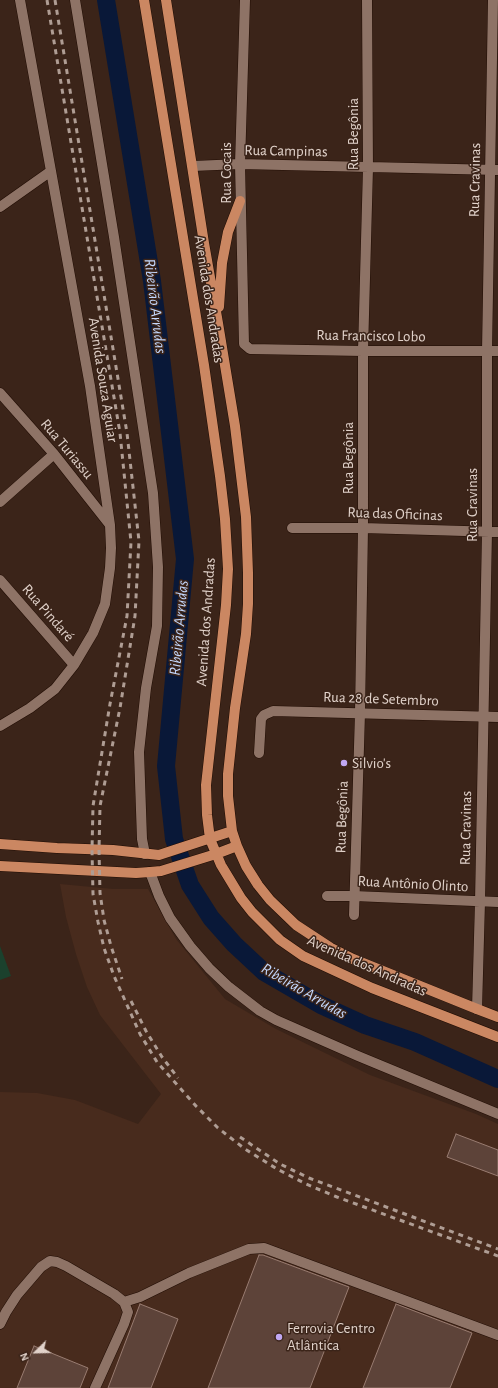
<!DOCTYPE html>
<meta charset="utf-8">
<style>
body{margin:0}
#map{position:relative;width:498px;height:1388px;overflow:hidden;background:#3b2419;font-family:"Alegreya Sans",sans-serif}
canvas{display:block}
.north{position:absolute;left:16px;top:1332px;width:40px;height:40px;-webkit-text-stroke:3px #3b2419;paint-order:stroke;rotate:247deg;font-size:11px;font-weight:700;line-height:16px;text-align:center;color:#e1d2ca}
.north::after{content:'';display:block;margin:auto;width:14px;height:18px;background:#e1d2ca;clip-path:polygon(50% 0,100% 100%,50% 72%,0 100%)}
</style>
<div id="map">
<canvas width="498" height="1388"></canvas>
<div class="north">N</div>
</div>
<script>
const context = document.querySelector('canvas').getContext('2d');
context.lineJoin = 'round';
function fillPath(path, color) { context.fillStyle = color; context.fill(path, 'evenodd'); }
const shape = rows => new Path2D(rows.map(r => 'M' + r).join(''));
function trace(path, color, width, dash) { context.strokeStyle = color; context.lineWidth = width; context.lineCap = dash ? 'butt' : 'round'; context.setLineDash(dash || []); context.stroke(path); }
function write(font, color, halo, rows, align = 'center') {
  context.font = font + ' "Alegreya Sans",sans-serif'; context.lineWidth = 3; context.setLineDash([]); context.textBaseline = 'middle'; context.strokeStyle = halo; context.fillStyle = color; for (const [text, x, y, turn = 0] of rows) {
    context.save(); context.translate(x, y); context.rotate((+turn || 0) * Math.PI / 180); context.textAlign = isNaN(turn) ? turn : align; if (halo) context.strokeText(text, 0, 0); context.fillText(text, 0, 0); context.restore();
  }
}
fillPath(shape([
 [60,884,113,889,148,889,176,939,225,999,276,1029,370,1075,476,1114,498,1124,498,1388,0,1388,0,1092,37,1093,75,1100,138,1124,161,1094,100,1015,87,987,76,954,66,917]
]), '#482b1d');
fillPath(shape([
 [0,946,11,976,0,980]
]), '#1b412d');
trace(shape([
 [106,0,152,281,185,559,166,766,174,839,190,885,211,918,234,944,264,972,321,1005,365,1025,415,1042,498,1079]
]), '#091838', 18);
const building = shape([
 [456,1134,498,1150,498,1176,447,1157,456,1134],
 [259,1255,263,1255,349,1287,310,1388,208,1388,259,1255],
 [140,1304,178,1319,151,1388,108,1388,140,1304],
 [396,1304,472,1333,450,1388,363,1388,396,1304],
 [34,1346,88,1368,80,1388,17,1388,34,1346]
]);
fillPath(building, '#5d4339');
trace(building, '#997c71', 1);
const minor = shape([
 [75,0,114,237,153,493,158,567,157,626,146,688,139,752,142,839,145,854],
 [245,0,240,164,244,344,250,349,363,351,498,351],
 [193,166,240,164,498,170],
 [0,207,51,171],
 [0,393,54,454,110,525],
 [0,502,54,454],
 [292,528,363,528,498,532],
 [0,580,74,665],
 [0,726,30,708,55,689,74,665,93,633,105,604,110,568,111,548,110,525,90,386,20,0],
 [259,753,261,719,264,715,273,711,498,717],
 [150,872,159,896,170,918,190,946,209,968,229,987,260,1011,276,1020,358,1056,498,1114],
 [327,896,354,896,498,902],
 [354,915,360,713,363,528,363,351,368,168,367,0],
 [477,1009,480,902,487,532,487,351,493,0],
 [124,1302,140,1297,189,1273,249,1249,264,1248,498,1335],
 [0,1324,6,1312,17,1295,41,1267,50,1261,57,1262,66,1266,114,1294,124,1302,128,1312,124,1324,95,1388]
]);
const major = shape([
 [144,0,204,365,220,476,225,519,228,569,226,605,206,785,207,815,210,839,221,865,241,898,252,912,280,940,303,956,372,988,498,1037],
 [166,0,204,243,218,323,235,426,246,517,248,573,248,604,246,634,235,708,228,774,228,796,232,831,237,846,246,866,258,885,270,900,296,925,331,948,353,959,477,1009,498,1017],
 [219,307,222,263,228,232,240,201],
 [0,844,57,848,113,850,159,855,232,831],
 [0,866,136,873,150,872,161,871,216,854,237,846]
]);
trace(minor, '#210d04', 11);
trace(major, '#210d04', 11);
trace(minor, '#8e7366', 10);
trace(major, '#cb8762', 10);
trace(shape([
 [47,0,120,433,131,542,127,616,110,704,93,806,92,850,93,894,98,922,104,948,114,976,140,1034,157,1062,196,1106,218,1128,245,1149,277,1169,306,1184,337,1197,498,1256],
 [55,0,127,433,139,541,135,616,120,708,100,806,99,850,100,893,104,920,111,946,122,979],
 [131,1001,146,1031,162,1057,178,1078],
 [240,1137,280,1164,309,1178,498,1249]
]), '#af9d94', 3, [5, 5]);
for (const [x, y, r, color] of [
 [344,763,4,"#c1a8f3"],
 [279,1337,4,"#c1a8f3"]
]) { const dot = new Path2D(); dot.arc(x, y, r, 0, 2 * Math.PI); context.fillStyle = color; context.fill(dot); trace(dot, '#3b2419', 1.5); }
write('15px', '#e1d2ca', '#3b2419', [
 ["Rua Begônia",353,134,-90],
 ["Rua Campinas",286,151,1],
 ["Rua Cocais",226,173,-90],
 ["Rua Cravinas",475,180,-89],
 ["Avenida dos Andradas",209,299,81],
 ["Rua Francisco Lobo",371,336,1],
 ["Avenida Souza Aguiar",103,380,81],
 ["Rua Turiassu",67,449,50],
 ["Rua Begônia",348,458,-90],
 ["Rua Cravinas",472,505,-90],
 ["Rua das Oficinas",395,514,2],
 ["Rua Pindaré",48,613,49],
 ["Avenida dos Andradas",206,622,-86],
 ["Rua 28 de Setembro",381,699,2],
 ["Rua Begônia",342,817,-88],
 ["Rua Cravinas",466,828,-89],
 ["Rua Antônio Olinto",413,884,3],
 ["Avenida dos Andradas",367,966,24]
]);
write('15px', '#e1d2ca', '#3b2419', [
 ["Silvio's",352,763],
 ["Ferrovia Centro",287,1328],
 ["Atlântica",287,1345]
], 'left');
write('italic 16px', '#c3d8fe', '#3b2419', [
 ["Ribeirão Arrudas",155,306,83],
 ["Ribeirão Arrudas",179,628,-85],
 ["Ribeirão Arrudas",304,991,30]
]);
</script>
